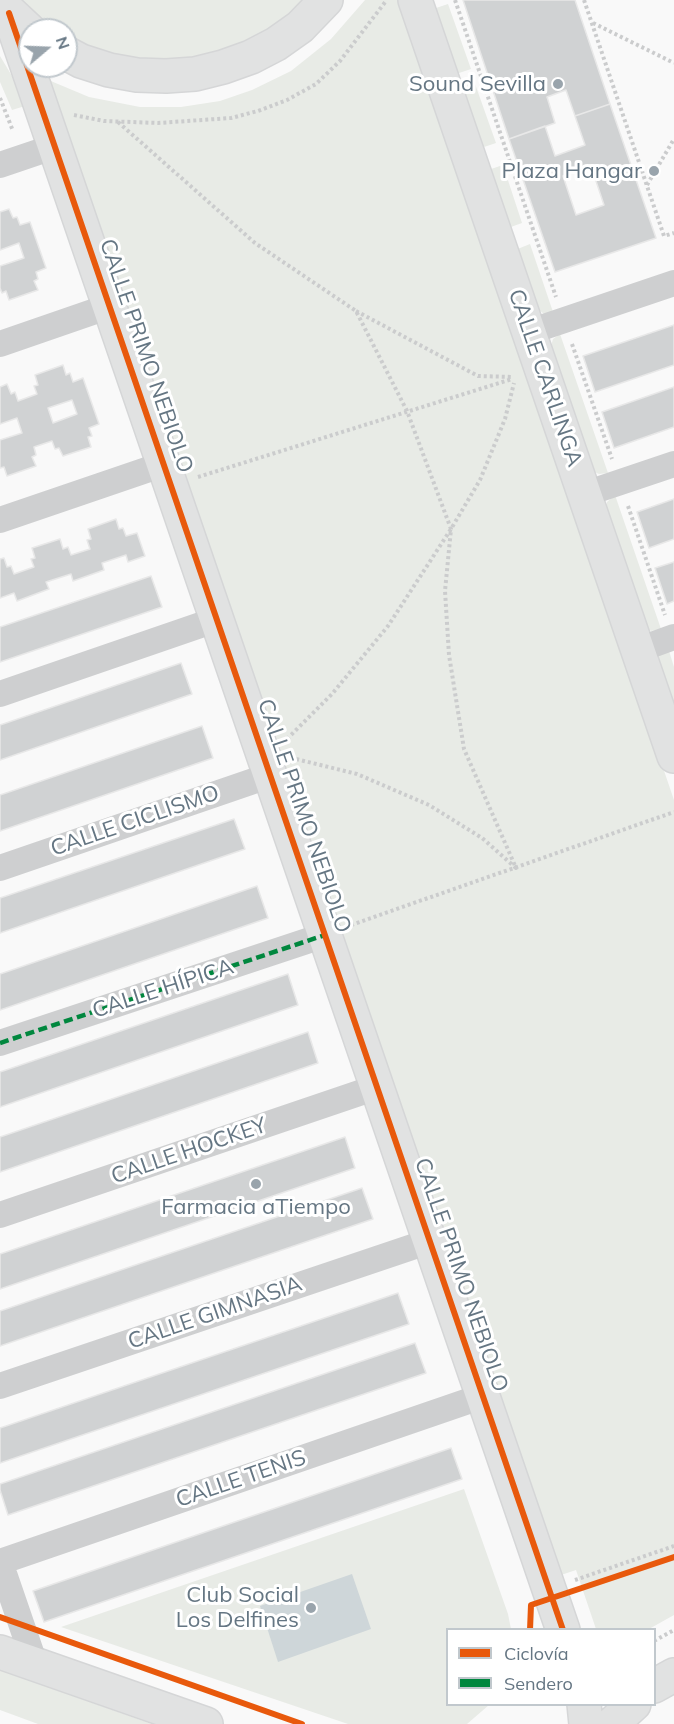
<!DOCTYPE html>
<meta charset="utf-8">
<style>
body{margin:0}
#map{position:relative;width:674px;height:1724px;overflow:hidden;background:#f9f9f9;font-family:Mulish,sans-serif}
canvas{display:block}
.legend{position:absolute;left:446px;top:1628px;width:210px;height:78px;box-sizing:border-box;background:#fff;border:2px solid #c1c8cd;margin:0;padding:8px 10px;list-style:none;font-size:18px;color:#657683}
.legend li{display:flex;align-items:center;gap:12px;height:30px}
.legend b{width:30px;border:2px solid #c1c8cd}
.north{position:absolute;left:18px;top:18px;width:60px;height:60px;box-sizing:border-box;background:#fff;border:2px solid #c1c8cd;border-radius:50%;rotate:71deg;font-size:16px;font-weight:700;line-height:24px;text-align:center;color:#657683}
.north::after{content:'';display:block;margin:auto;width:21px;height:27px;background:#99a4ac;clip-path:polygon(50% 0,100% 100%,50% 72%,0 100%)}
</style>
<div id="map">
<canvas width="674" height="1724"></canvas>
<ul class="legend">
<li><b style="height:8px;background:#e8590c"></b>Ciclovía</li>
<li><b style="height:8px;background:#00873e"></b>Sendero</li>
</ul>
<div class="north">N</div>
</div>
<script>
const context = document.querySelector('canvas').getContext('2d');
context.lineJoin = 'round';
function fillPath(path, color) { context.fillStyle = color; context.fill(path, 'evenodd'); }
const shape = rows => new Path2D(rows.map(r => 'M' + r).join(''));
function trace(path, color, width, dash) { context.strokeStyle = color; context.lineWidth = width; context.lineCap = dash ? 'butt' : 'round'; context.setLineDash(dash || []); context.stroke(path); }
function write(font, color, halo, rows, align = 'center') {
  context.font = font + ' Mulish,sans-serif'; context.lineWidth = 6; context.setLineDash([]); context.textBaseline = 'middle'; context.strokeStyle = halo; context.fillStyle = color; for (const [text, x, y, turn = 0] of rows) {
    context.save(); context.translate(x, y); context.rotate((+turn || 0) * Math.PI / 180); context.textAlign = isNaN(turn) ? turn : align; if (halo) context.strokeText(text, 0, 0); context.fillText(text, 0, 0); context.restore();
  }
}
fillPath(shape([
 [14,0,308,0,266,35,209,59,145,64,87,50,66,38,66,30,52,30,34,20],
 [365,0,401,0,674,800,674,1615,649,1629,596,1629,576,1570,558,1576,46,79,89,97,140,107,181,107,220,101,252,90,291,71,331,39],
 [448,4,471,69,456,74,433,9],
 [0,56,12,76,25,106,12,110,0,82],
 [474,81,496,143,481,148,459,85],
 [503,165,522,223,508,228,488,170],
 [530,244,553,312,544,314,534,306,515,250],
 [560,334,608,473,599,474,590,470,550,350,553,339],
 [615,495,661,629,651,631,644,626,604,512,607,502],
 [669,651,674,667,674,716,656,663,660,654],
 [464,1489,508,1614,511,1629,448,1630,448,1704,489,1705,467,1724,348,1724,61,1627],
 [0,1670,152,1724,38,1724,0,1710]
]), '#e8ebe6');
fillPath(shape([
 [352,1574,371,1629,278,1662,260,1606]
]), '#ced6d9');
const building = shape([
 [463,0,575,0,610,104,575,116,566,90,547,97,555,123,509,139,463,0],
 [610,104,656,238,555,272,509,139,545,126,555,156,585,145,575,116,610,104],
 [591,166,604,205,576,215,563,176,591,166],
 [9,209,13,218,17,217,20,225,30,222,46,268,36,272,38,279,34,281,38,290,9,300,6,291,2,293,0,288,0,266,24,258,19,243,0,250,0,212,9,209],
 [674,325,674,365,595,392,583,356,674,325],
 [63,365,66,375,70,373,73,382,83,378,99,424,89,428,92,436,88,437,91,447,63,456,59,448,55,449,52,441,34,447,36,455,32,457,36,466,7,476,4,467,0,468,0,440,22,433,17,418,0,424,0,387,7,384,11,394,15,392,18,401,37,394,34,386,38,385,35,375,63,365],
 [72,400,77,414,53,423,48,408,72,400],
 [674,387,674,427,614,448,602,412,674,387],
 [674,499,674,539,649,548,637,512,674,499],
 [116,519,119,529,123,528,126,536,137,533,145,556,128,562,126,555,102,563,104,570,73,581,71,574,46,582,49,589,17,601,14,593,0,598,0,559,4,558,7,567,11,566,14,574,34,567,31,559,35,558,32,548,60,539,63,549,68,547,71,555,90,549,87,540,91,539,88,529,116,519],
 [674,562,674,601,667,604,655,568,674,562],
 [151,576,162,607,0,662,0,627,151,576],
 [181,663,192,694,0,760,0,725,181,663],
 [202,726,213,758,0,831,0,795,202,726],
 [234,819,245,849,0,933,0,898,234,819],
 [257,886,268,918,0,1010,0,974,257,886],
 [288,974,298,1005,0,1107,0,1072,288,974],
 [308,1032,318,1063,0,1172,0,1137,308,1032],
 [345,1137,355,1168,0,1289,0,1254,345,1137],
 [362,1188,373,1219,0,1346,0,1311,362,1188],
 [398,1293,409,1324,0,1463,0,1428,398,1293],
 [415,1343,426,1373,8,1515,0,1490,0,1484,415,1343],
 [451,1448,462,1479,44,1622,33,1591,451,1448]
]);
fillPath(building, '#d0d2d3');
trace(building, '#e8e8e8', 1.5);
const secondary = shape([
 [415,0,674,756],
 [9,13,563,1630],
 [0,1652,206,1724],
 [654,1686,674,1675],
 [584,1704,586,1724],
 [612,1724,634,1704]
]);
const primary = shape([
 [0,3,30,31],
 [66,53,81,61,109,70,137,75,166,76,195,74,223,67,251,57,276,44,300,27,326,0]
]);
trace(secondary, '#d5d6d7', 36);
trace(primary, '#d5d6d7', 36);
trace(shape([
 [455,0,556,297],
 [584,0,664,236,674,233],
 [593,23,674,63],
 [0,98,13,131],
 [74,115,104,121,158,123,231,118,258,111,287,100,316,84,340,61,386,1],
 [118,122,255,243,356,311,407,411,451,529,445,591,449,655,464,749,516,868,482,838,429,805,357,774,296,759],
 [647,185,674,139],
 [356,311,478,376,513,377],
 [572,344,612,459],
 [198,477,512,379],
 [628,506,665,615],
 [287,739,332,694,388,626,451,529,480,480,505,419,514,383],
 [351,925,674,812],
 [575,1580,674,1546],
 [654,1641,674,1630]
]), '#cbcccd', 4, [3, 3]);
trace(shape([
 [0,165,56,146],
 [529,332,674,283],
 [0,344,110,306],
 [585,494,674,464],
 [0,520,164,464],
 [638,650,674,637],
 [0,694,218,619],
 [0,868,271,775],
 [0,1043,325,935],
 [0,1215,377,1087],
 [0,1386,430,1241],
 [0,1562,483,1396],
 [0,1562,35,1664]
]), '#cecfd0', 26);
trace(secondary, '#e1e2e2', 33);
trace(primary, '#e1e2e2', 33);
trace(shape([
 [0,1043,325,935]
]), '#00873e', 4.5, [9, 4.5]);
trace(shape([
 [9,13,563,1630],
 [0,1617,302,1724],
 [530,1630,531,1605,674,1557]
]), '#e8590c', 6);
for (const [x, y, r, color] of [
 [558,84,6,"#99a4ac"],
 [654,171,6,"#99a4ac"],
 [256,1184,6,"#99a4ac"],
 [311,1608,6,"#99a4ac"]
]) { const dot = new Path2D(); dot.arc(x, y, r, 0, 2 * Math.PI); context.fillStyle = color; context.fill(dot); trace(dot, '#fff', 2); }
write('22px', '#657683', '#fff', [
 ["Sound Sevilla",546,84],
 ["Plaza Hangar",642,171],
 ["Farmacia aTiempo",256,1207,"center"],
 ["Club Social",299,1595],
 ["Los Delfines",299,1620]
], 'right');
write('22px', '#657683', '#fff', [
 ["CALLE PRIMO NEBIOLO",146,356,71],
 ["CALLE CARLINGA",545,378,71],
 ["CALLE PRIMO NEBIOLO",304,816,71],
 ["CALLE CICLISMO",135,821,-19],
 ["CALLE HÍPICA",163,989,-18],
 ["CALLE HOCKEY",189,1151,-19],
 ["CALLE PRIMO NEBIOLO",461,1275,71],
 ["CALLE GIMNASIA",215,1313,-19],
 ["CALLE TENIS",241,1479,-19]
]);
</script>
